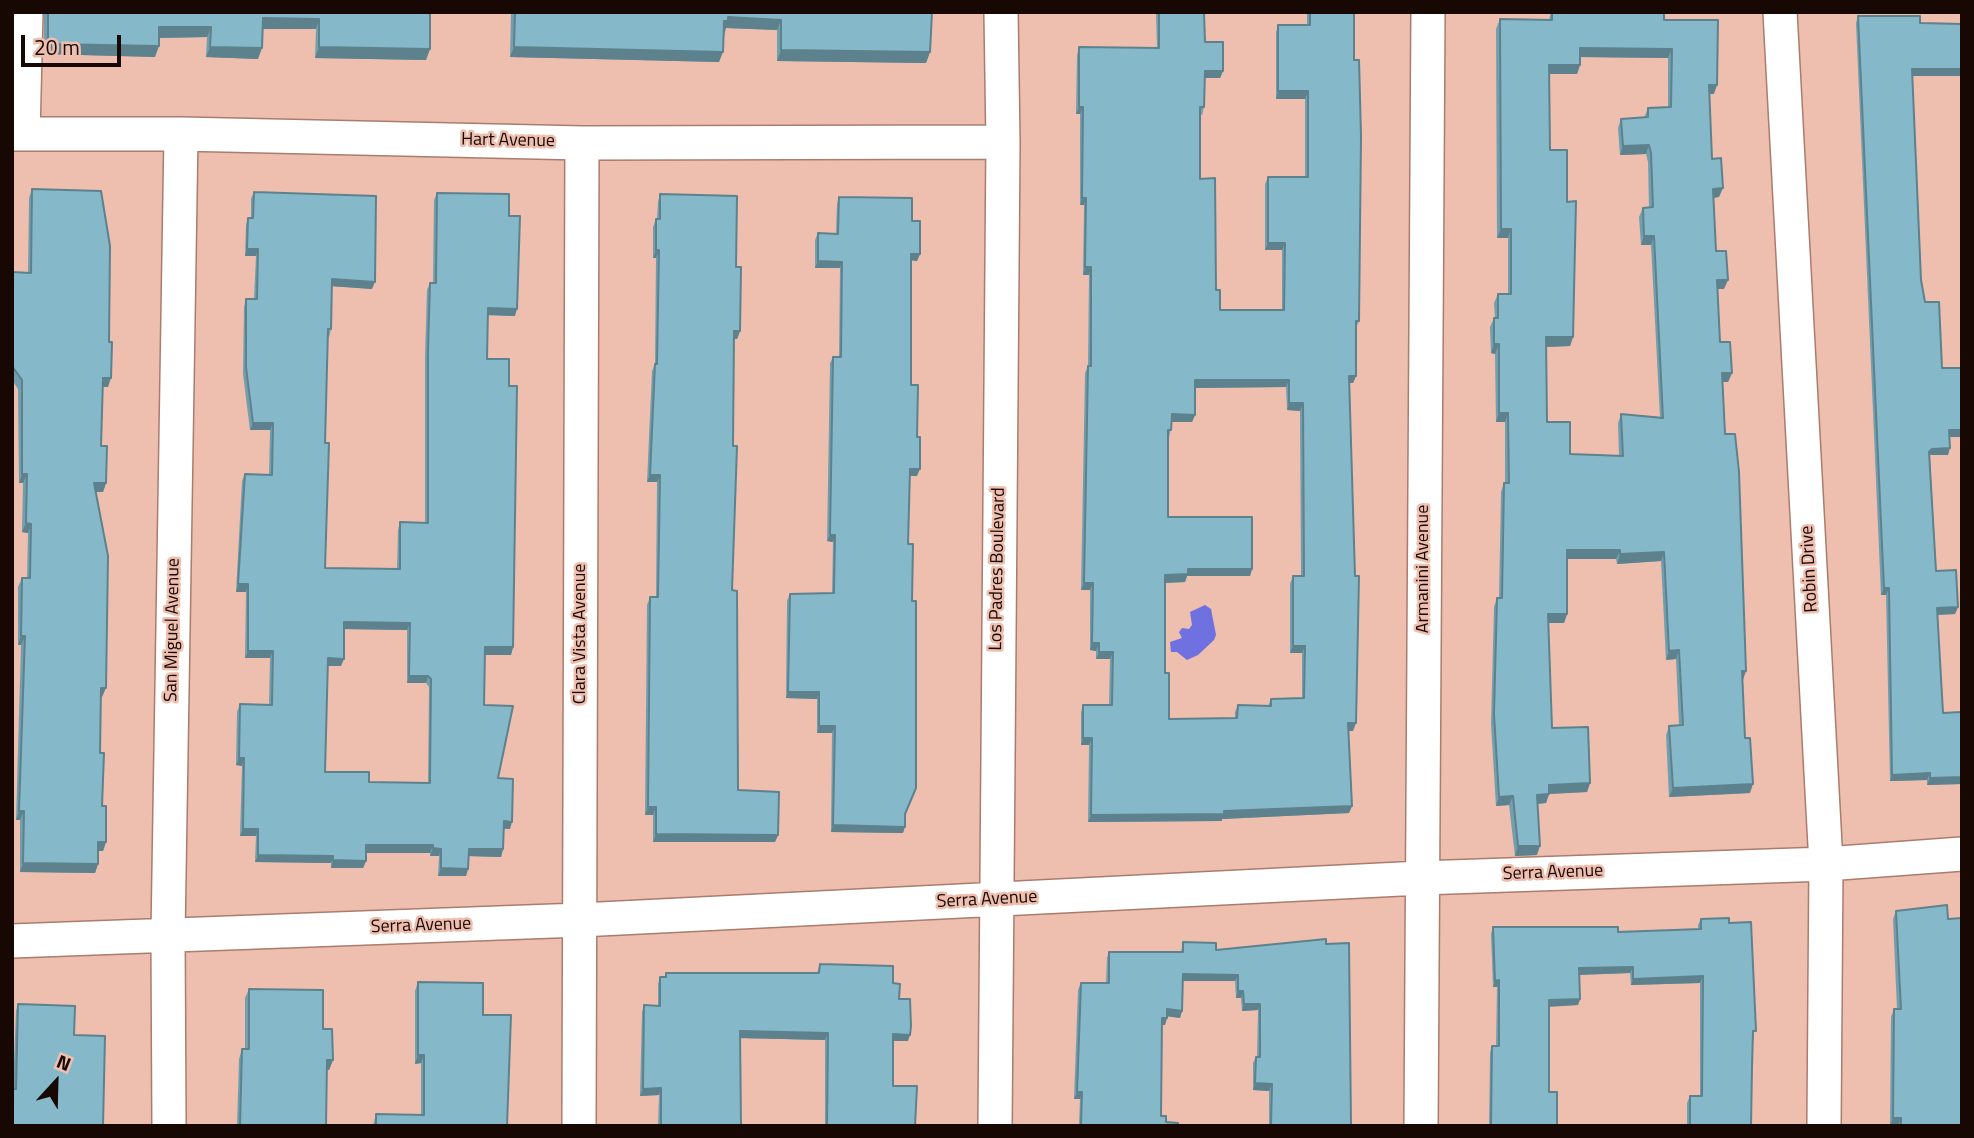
<!DOCTYPE html>
<style>
body{margin:0}
#map{position:relative;width:1974px;height:1138px;overflow:hidden;background:#eebeae;font-family:"Titillium Web",sans-serif}
canvas{display:block}
.frame{position:absolute;inset:0;border:14px solid #170804;pointer-events:none}
.north{position:absolute;left:21px;top:1047px;width:70px;height:70px;-webkit-text-stroke:5px #eebeae;paint-order:stroke;rotate:22deg;font-size:19px;font-weight:700;line-height:28px;text-align:center;color:#170804}
.north::after{content:'';display:block;margin:auto;width:24px;height:32px;background:#170804;clip-path:polygon(50% 0,100% 100%,50% 72%,0 100%)}
.scale{position:absolute;left:21px;top:35px;width:100px;height:32px;box-sizing:border-box;border:4px solid #170804;border-top:0;padding-left:9px;font-size:21px;line-height:24px;white-space:nowrap;color:#170804;-webkit-text-stroke:5px #eebeae;paint-order:stroke}
</style>
<div id="map">
<canvas width="1974" height="1138"></canvas>
<div class="frame"></div>
<div class="north">N</div>
<div class="scale">20 m</div>
</div>
<script>
const context = document.querySelector('canvas').getContext('2d');
context.lineJoin = 'round';
function fillPath(path, color) { context.fillStyle = color; context.fill(path, 'evenodd'); }
const shape = rows => new Path2D(rows.map(r => 'M' + r).join(''));
function trace(path, color, width, dash) { context.strokeStyle = color; context.lineWidth = width; context.lineCap = dash ? 'butt' : 'round'; context.setLineDash(dash || []); context.stroke(path); }
function write(font, color, halo, rows, align = 'center') {
  context.font = font + ' "Titillium Web",sans-serif'; context.lineWidth = 5; context.setLineDash([]); context.textBaseline = 'middle'; context.strokeStyle = halo; context.fillStyle = color; for (const [text, x, y, turn = 0] of rows) {
    context.save(); context.translate(x, y); context.rotate((+turn || 0) * Math.PI / 180); context.textAlign = isNaN(turn) ? turn : align; if (halo) context.strokeText(text, 0, 0); context.fillText(text, 0, 0); context.restore();
  }
}
fillPath(shape([
 [1205,605,1211,609,1216,635,1214,640,1198,655,1187,660,1177,652,1171,652,1170,642,1182,638,1179,632,1182,628,1189,629,1192,625,1190,612]
]), '#6e71df');
const minor = shape([
 [1780,12,1826,864,1824,1126],
 [12,134,181,134,582,143,1003,142],
 [23,134,26,12],
 [12,941,580,920,1421,878,1826,864,1962,854],
 [169,1126,168,935,181,134],
 [579,1126,582,143],
 [995,1126,1003,142,1001,12],
 [1421,1126,1428,12]
]);
trace(minor, '#a97d6e', 36);
trace(minor, '#fff', 33);
fillPath(shape([
 [44,12,430,12,430,49,426,60,315,58,316,29,262,29,258,59,206,57,207,37,159,38,155,57,44,54],
 [511,12,932,12,930,52,926,63,777,61,777,30,726,28,719,62,510,57],
 [1156,12,1204,12,1205,42,1223,71,1220,78,1204,78,1204,107,1202,115,1200,115,1200,179,1216,290,1220,310,1282,310,1282,250,1265,250,1265,184,1268,177,1305,177,1305,99,1276,99,1276,32,1278,25,1307,25,1307,12,1354,12,1359,321,1356,328,1356,376,1353,383,1350,383,1353,731,1348,731,1352,806,1349,813,1222,819,1222,821,1088,822,1089,745,1081,745,1081,712,1083,705,1109,705,1110,659,1096,659,1096,651,1090,650,1090,590,1081,590,1085,373,1088,366,1089,275,1083,275,1084,205,1080,205,1080,114,1076,114,1077,55,1079,47,1157,48],
 [1286,387,1287,410,1300,411,1301,576,1293,576,1290,584,1290,653,1302,653,1302,698,1271,699,1268,706,1238,705,1235,712,1235,718,1169,719,1165,673,1165,583,1185,582,1187,576,1250,576,1252,569,1168,517,1168,438,1169,438,1172,422,1192,422,1195,415,1195,388],
 [1551,12,1664,12,1664,20,1714,94,1709,94,1712,159,1719,197,1713,198,1716,251,1724,289,1717,289,1720,342,1732,373,1728,382,1723,382,1725,434,1743,680,1745,738,1750,793,1669,797,1666,735,1669,726,1679,725,1676,659,1666,660,1661,561,1617,564,1616,559,1567,559,1567,614,1564,623,1548,623,1552,728,1590,783,1587,792,1549,794,1546,803,1538,804,1537,855,1515,856,1509,805,1496,806,1491,724,1494,607,1497,598,1499,598,1501,492,1504,483,1505,483,1505,422,1496,422,1495,354,1491,353,1490,327,1494,318,1495,318,1494,303,1498,294,1508,294,1508,238,1497,238,1496,29,1500,19,1549,20],
 [1580,57,1668,58,1668,107,1648,108,1644,118,1621,119,1618,128,1620,155,1646,154,1648,162,1649,207,1643,208,1639,217,1641,245,1651,245,1660,417,1621,414,1618,423,1619,456,1570,454,1547,422,1547,347,1570,346,1573,337,1567,202,1550,150,1549,74,1577,74,1580,65],
 [1858,16,1920,23,1962,24,1962,76,1912,76,1921,280,1925,302,1942,368,1950,437,1948,455,1930,455,1936,571,1958,607,1955,614,1937,615,1943,713,1962,712,1962,784,1927,785,1927,780,1890,781,1886,595,1881,595,1856,23],
 [32,189,108,387,102,387,101,446,106,483,103,492,96,492,102,697,101,697,100,753,102,806,106,842,103,851,98,851,98,864,95,873,20,872,20,820,16,820,21,645,18,645,18,587,22,578,27,578,28,533,22,532,23,483,19,483,18,389,12,380,12,272,28,273,29,198],
 [254,192,372,289,332,286,331,329,329,337,327,337,325,443,325,568,397,569,398,530,400,522,425,523,425,358,427,290,430,283,433,283,434,200,437,193,509,216,515,316,488,315,487,359,509,386,513,647,511,655,485,655,484,705,498,778,510,829,503,829,503,849,501,857,469,856,468,869,466,876,438,876,439,856,430,856,430,853,366,853,366,861,363,868,331,868,331,863,255,862,256,836,240,836,242,766,236,765,237,712,240,704,269,705,270,658,245,658,246,592,236,592,242,481,245,474,269,475,270,430,250,430,243,374,244,307,246,299,254,299,256,256,245,256,246,225,248,218,251,218,251,199],
 [344,629,407,630,407,683,426,683,429,687,428,783,369,782,325,772,328,666,341,666],
 [660,194,736,267,740,331,737,339,734,338,732,590,738,790,778,835,775,842,653,842,653,815,645,815,647,605,650,597,656,597,657,482,647,482,652,371,655,364,656,258,653,258,653,227,656,219,657,219,658,202],
 [839,197,912,221,920,254,917,261,911,260,911,385,917,476,909,476,905,815,903,833,831,832,832,733,817,733,817,699,786,698,787,601,790,594,832,593,833,542,827,541,830,363,833,357,839,357,840,268,815,268,815,240,818,233,836,233,837,204],
 [1896,911,1948,919,1962,1126,1890,1126,1891,1017,1894,1009,1897,1009,1893,919],
 [1701,919,1729,923,1754,1038,1753,1038,1752,1067,1751,1126,1687,1126,1687,1103,1690,1096,1700,1096,1700,983,1631,985,1630,973,1579,975,1580,999,1578,1005,1549,1006,1549,1092,1557,1126,1489,1126,1490,1053,1492,1046,1496,1046,1497,987,1493,987,1491,934,1493,927,1618,932,1698,930,1698,925],
 [1326,939,1351,1126,1269,1126,1269,1091,1253,1090,1253,1063,1256,1057,1257,1057,1258,1010,1242,1011,1241,998,1236,998,1235,981,1183,981,1182,1011,1180,1018,1167,1016,1165,1025,1162,1025,1161,1116,1166,1122,1178,1126,1079,1126,1080,1099,1074,1099,1078,990,1081,983,1106,983,1107,958,1109,952,1181,952,1183,942,1216,950],
 [820,964,893,983,899,999,908,1041,893,1041,893,1086,915,1126,825,1126,825,1040,740,1038,741,1126,658,1126,659,1095,640,1096,642,1012,644,1005,658,1006,658,984,660,977,665,977,666,973,817,973],
 [418,982,483,1015,507,1126,373,1126,376,1114,421,1115,421,1063,415,1064,415,991],
 [249,989,323,1029,333,1060,329,1070,327,1069,326,1126,237,1126,239,1059,242,1049,245,1049,245,998],
 [18,1004,74,1035,103,1126,13,1089,16,1011]
]), '#729fae');
fillPath(shape([
 [728,17,781,20,777,30,726,28,724,32,724,21],
 [263,18,319,19,316,29,259,29],
 [159,27,211,27,207,37,155,38],
 [48,44,159,46,155,57,44,54],
 [210,47,262,48,258,59,206,57],
 [319,47,430,49,426,60,315,58],
 [514,47,723,52,719,62,510,57],
 [1580,48,1672,49,1668,58,1577,57],
 [781,50,930,52,926,63,777,61],
 [1549,65,1580,65,1577,74,1546,74],
 [1912,69,1962,69,1962,76,1909,76],
 [1205,71,1223,71,1220,78,1202,78],
 [1709,85,1717,85,1714,94,1706,94],
 [1278,91,1308,91,1305,99,1276,99],
 [1079,107,1083,107,1080,114,1076,114],
 [1649,145,1646,154,1620,155,1623,146],
 [1723,188,1719,197,1710,198,1713,189],
 [1082,198,1086,198,1084,205,1080,205],
 [1501,229,1511,229,1508,238,1497,238],
 [1644,236,1654,236,1651,245,1641,245],
 [1268,243,1285,243,1282,250,1265,250],
 [247,249,258,249,256,256,245,256],
 [656,250,659,250,656,258,653,258],
 [911,254,920,254,917,261,909,260],
 [818,261,842,262,840,268,815,268],
 [1085,267,1091,267,1089,275,1083,275],
 [332,279,375,282,372,289,329,286],
 [1717,280,1728,280,1724,289,1713,289],
 [488,308,517,309,515,316,485,315],
 [734,331,740,331,737,339,731,338],
 [1546,337,1573,337,1570,346,1543,347],
 [1494,344,1499,344,1495,354,1491,353],
 [1722,373,1732,373,1728,382,1719,382],
 [1349,376,1356,376,1353,383,1347,383],
 [103,378,111,378,108,387,99,387],
 [1195,380,1289,380,1286,387,1193,388],
 [1289,403,1303,403,1300,411,1287,410],
 [1499,413,1508,413,1505,422,1496,422],
 [1172,414,1195,415,1192,422,1169,422],
 [253,423,273,423,270,430,250,430],
 [1949,430,1962,430,1962,437,1947,437],
 [1950,448,1948,455,1930,455,1929,452,1932,449],
 [910,469,920,469,917,476,907,476],
 [22,474,27,474,23,483,19,483],
 [650,475,660,475,657,482,647,482],
 [94,483,106,483,103,492,91,492],
 [26,523,31,524,28,533,22,532],
 [830,535,835,535,833,542,827,541],
 [1567,550,1620,550,1616,559,1564,559],
 [1664,552,1661,561,1617,564,1620,554],
 [1188,569,1252,569,1250,576,1187,576,1185,582,1162,583,1165,575],
 [1084,583,1093,583,1090,590,1081,590],
 [238,584,248,584,246,592,236,592],
 [1884,588,1889,588,1886,595,1881,595],
 [1958,607,1955,614,1935,615,1937,608],
 [1548,614,1567,614,1564,623,1545,623],
 [344,622,410,623,407,630,341,629],
 [21,636,25,636,21,645,18,645],
 [1092,643,1099,643,1096,651,1090,650],
 [1293,646,1305,646,1302,653,1290,653],
 [485,647,513,647,511,655,482,655],
 [1679,650,1676,659,1666,660,1669,651],
 [248,651,273,651,270,658,245,658],
 [1099,652,1113,652,1110,659,1096,659],
 [328,658,344,659,341,666,326,666],
 [1742,671,1746,671,1743,680,1739,680],
 [409,676,428,676,426,683,407,683],
 [101,688,106,688,102,697,98,697],
 [788,692,819,692,817,699,786,698],
 [1348,723,1356,723,1353,731,1345,731],
 [819,726,835,726,832,733,817,733],
 [1083,738,1092,738,1089,745,1081,745],
 [239,758,244,758,242,766,236,765],
 [1930,773,1927,780,1890,781,1892,775],
 [1962,777,1962,784,1927,785,1930,778],
 [1590,783,1587,792,1546,794,1549,785],
 [1753,784,1750,793,1669,797,1673,788],
 [1549,794,1546,803,1534,804,1537,795],
 [1513,796,1509,805,1496,806,1499,797],
 [1352,806,1349,813,1222,819,1222,821,1088,822,1091,815,1224,811],
 [648,807,656,807,653,815,645,815],
 [19,811,24,811,20,820,16,820],
 [504,821,512,822,510,829,501,828],
 [833,825,905,827,903,833,831,832],
 [243,829,258,829,256,836,240,836],
 [656,834,778,835,775,842,653,842],
 [98,842,106,842,103,851,95,851],
 [366,845,433,845,430,853,364,853],
 [1518,846,1540,846,1537,855,1515,856],
 [433,848,441,849,439,856,430,856],
 [469,849,503,849,501,857,466,856],
 [258,855,333,856,331,863,255,862],
 [333,860,366,861,363,868,331,868],
 [23,863,98,864,95,873,20,872],
 [441,868,468,869,466,876,438,876],
 [1633,967,1630,973,1576,975,1579,968],
 [1183,974,1238,975,1235,981,1180,981],
 [1703,976,1700,983,1631,985,1633,979],
 [1499,980,1497,987,1493,987,1495,981],
 [1238,991,1243,991,1241,998,1236,998],
 [1580,999,1578,1005,1547,1007,1549,1000],
 [1244,1004,1260,1004,1258,1010,1242,1011],
 [1167,1009,1182,1011,1180,1018,1165,1016],
 [1162,1018,1167,1018,1165,1025,1159,1025],
 [740,1031,828,1033,825,1040,738,1038],
 [893,1034,910,1035,908,1041,891,1041],
 [418,1055,424,1055,421,1063,415,1064],
 [327,1060,333,1060,329,1070,323,1069],
 [1255,1083,1272,1084,1269,1091,1253,1090],
 [661,1088,659,1095,640,1096,643,1089],
 [1077,1092,1082,1092,1080,1099,1074,1099],
 [1893,1118,1901,1118,1898,1126,1890,1126]
]), '#5d828d');
const building = shape([
 [48,12,430,12,430,49,319,47,319,19,263,18,262,48,210,47,211,27,159,27,159,46,48,44,48,12],
 [515,12,932,12,930,52,781,50,781,20,728,17,728,21,724,21,723,52,514,47,515,12],
 [1159,12,1204,12,1205,42,1223,42,1223,71,1205,71,1204,107,1200,107,1200,179,1215,178,1216,290,1220,290,1220,310,1284,310,1285,243,1268,243,1268,177,1308,177,1308,91,1278,91,1278,25,1310,25,1310,12,1354,12,1354,60,1359,60,1361,136,1359,321,1356,321,1356,376,1349,376,1355,576,1359,576,1356,723,1348,723,1352,806,1224,811,1224,814,1091,815,1092,738,1083,738,1083,705,1112,705,1113,652,1099,652,1099,643,1092,643,1093,583,1084,583,1088,366,1091,366,1091,267,1085,267,1086,198,1082,198,1083,107,1079,107,1079,47,1159,48,1159,12],
 [1195,380,1289,380,1289,403,1303,403,1304,576,1293,576,1293,646,1305,646,1304,698,1271,699,1271,706,1238,705,1237,718,1169,719,1169,673,1165,673,1165,575,1188,574,1188,569,1252,569,1252,517,1168,517,1168,430,1171,430,1172,414,1195,415,1195,380],
 [1552,12,1664,12,1664,20,1718,20,1717,85,1709,85,1712,159,1721,158,1723,188,1713,189,1716,251,1726,251,1728,280,1717,280,1720,342,1730,342,1732,373,1722,373,1725,434,1735,434,1739,472,1746,671,1742,671,1745,738,1750,738,1753,784,1673,788,1669,726,1683,725,1679,650,1669,651,1664,552,1620,554,1620,550,1567,550,1567,614,1548,614,1552,728,1588,727,1590,783,1549,785,1549,794,1537,795,1540,846,1518,846,1513,796,1499,797,1494,714,1497,598,1502,598,1504,483,1509,483,1508,413,1499,413,1499,344,1494,344,1494,318,1498,318,1498,294,1511,294,1511,229,1501,229,1500,19,1552,20,1552,12],
 [1580,48,1672,49,1671,107,1648,108,1648,117,1621,119,1623,146,1649,145,1651,153,1653,207,1643,208,1644,236,1654,236,1663,418,1621,414,1623,456,1570,454,1570,422,1547,422,1546,337,1573,337,1576,201,1567,202,1567,150,1550,150,1549,65,1580,65,1580,48],
 [1858,16,1920,16,1920,23,1962,24,1962,69,1912,69,1921,280,1925,302,1939,302,1942,368,1962,368,1962,430,1949,430,1950,448,1932,449,1929,452,1936,571,1956,570,1958,607,1937,608,1943,713,1962,712,1962,777,1930,778,1930,773,1892,775,1889,588,1884,588,1858,16],
 [32,189,101,191,110,246,109,342,112,342,111,378,103,378,101,446,107,446,106,483,94,483,108,556,106,688,101,688,100,753,104,753,102,806,106,806,106,842,98,842,98,864,23,863,24,811,19,811,25,636,21,636,22,578,30,578,31,524,26,523,27,474,22,474,22,380,12,366,12,272,31,273,32,189],
 [254,192,376,196,375,282,332,279,331,329,328,329,325,443,329,443,325,568,400,569,400,522,428,523,428,350,430,283,436,283,437,193,509,194,509,216,520,216,517,309,488,308,487,359,509,359,509,386,517,386,513,647,485,647,484,705,513,706,498,778,513,779,512,822,504,821,503,849,469,849,468,869,441,868,441,849,433,848,433,845,366,845,366,861,333,860,333,856,258,855,258,829,243,829,244,758,239,758,240,704,272,705,273,651,248,651,248,584,238,584,245,474,272,475,273,423,253,423,246,367,246,299,257,299,258,249,247,249,248,218,253,218,254,192],
 [344,622,410,623,409,676,428,676,431,679,430,783,369,782,369,772,325,772,328,658,344,659,344,622],
 [660,194,737,196,736,267,741,267,740,331,734,331,733,446,737,446,732,590,737,591,738,790,779,792,778,835,656,834,656,807,648,807,650,597,658,597,660,475,650,475,655,364,657,364,659,250,656,250,656,219,660,219,660,194],
 [839,197,912,198,912,221,920,221,920,254,911,254,911,385,918,385,917,437,920,437,920,469,910,469,908,544,913,544,912,601,916,601,916,788,905,814,905,827,833,825,835,726,819,726,819,692,788,692,790,594,834,593,835,535,830,535,833,357,841,357,842,262,818,261,818,233,838,234,839,197],
 [1947,905,1948,919,1962,918,1962,1126,1901,1126,1901,1118,1893,1118,1894,1009,1901,1009,1896,911,1947,905],
 [1729,918,1729,923,1751,922,1756,1031,1753,1031,1752,1067,1751,1126,1690,1126,1690,1096,1702,1096,1703,976,1633,979,1633,967,1579,968,1580,999,1549,1000,1549,1092,1557,1092,1557,1126,1491,1126,1492,1046,1499,1046,1499,980,1495,981,1493,927,1618,927,1618,932,1701,929,1701,919,1729,918],
 [1326,939,1326,944,1349,943,1351,1126,1271,1126,1272,1084,1255,1083,1256,1057,1260,1057,1260,1004,1244,1004,1243,991,1238,991,1238,975,1183,974,1182,1011,1167,1009,1167,1018,1162,1018,1161,1116,1166,1116,1166,1122,1178,1123,1178,1126,1081,1126,1082,1092,1077,1092,1081,983,1109,983,1109,952,1183,952,1183,942,1216,943,1216,950,1326,939],
 [820,964,893,966,893,983,900,984,899,999,910,999,911,1026,910,1035,893,1034,893,1086,917,1086,915,1126,827,1126,828,1033,740,1031,741,1126,661,1126,661,1088,643,1089,644,1005,660,1006,660,977,666,977,666,973,819,973,820,964],
 [418,982,483,983,483,1015,511,1015,507,1126,376,1126,376,1114,424,1115,424,1055,418,1055,418,982],
 [249,989,323,990,323,1029,332,1029,333,1060,327,1060,326,1126,240,1126,242,1049,249,1049,249,989],
 [18,1004,75,1006,74,1035,105,1036,103,1126,12,1126,12,1089,16,1089,18,1004]
]);
fillPath(building, '#85b9ca');
trace(building, '#5d828d', 2);
write('18px', '#170804', '#eebeae', [
 ["Hart Avenue",508,141,1],
 ["Los Padres Boulevard",998,569,-89],
 ["Armanini Avenue",1424,569,-90],
 ["Robin Drive",1810,569,-93],
 ["San Miguel Avenue",173,630,-89],
 ["Clara Vista Avenue",581,634,-90],
 ["Serra Avenue",1553,873,-2],
 ["Serra Avenue",987,900,-3],
 ["Serra Avenue",421,926,-2]
]);
</script>
